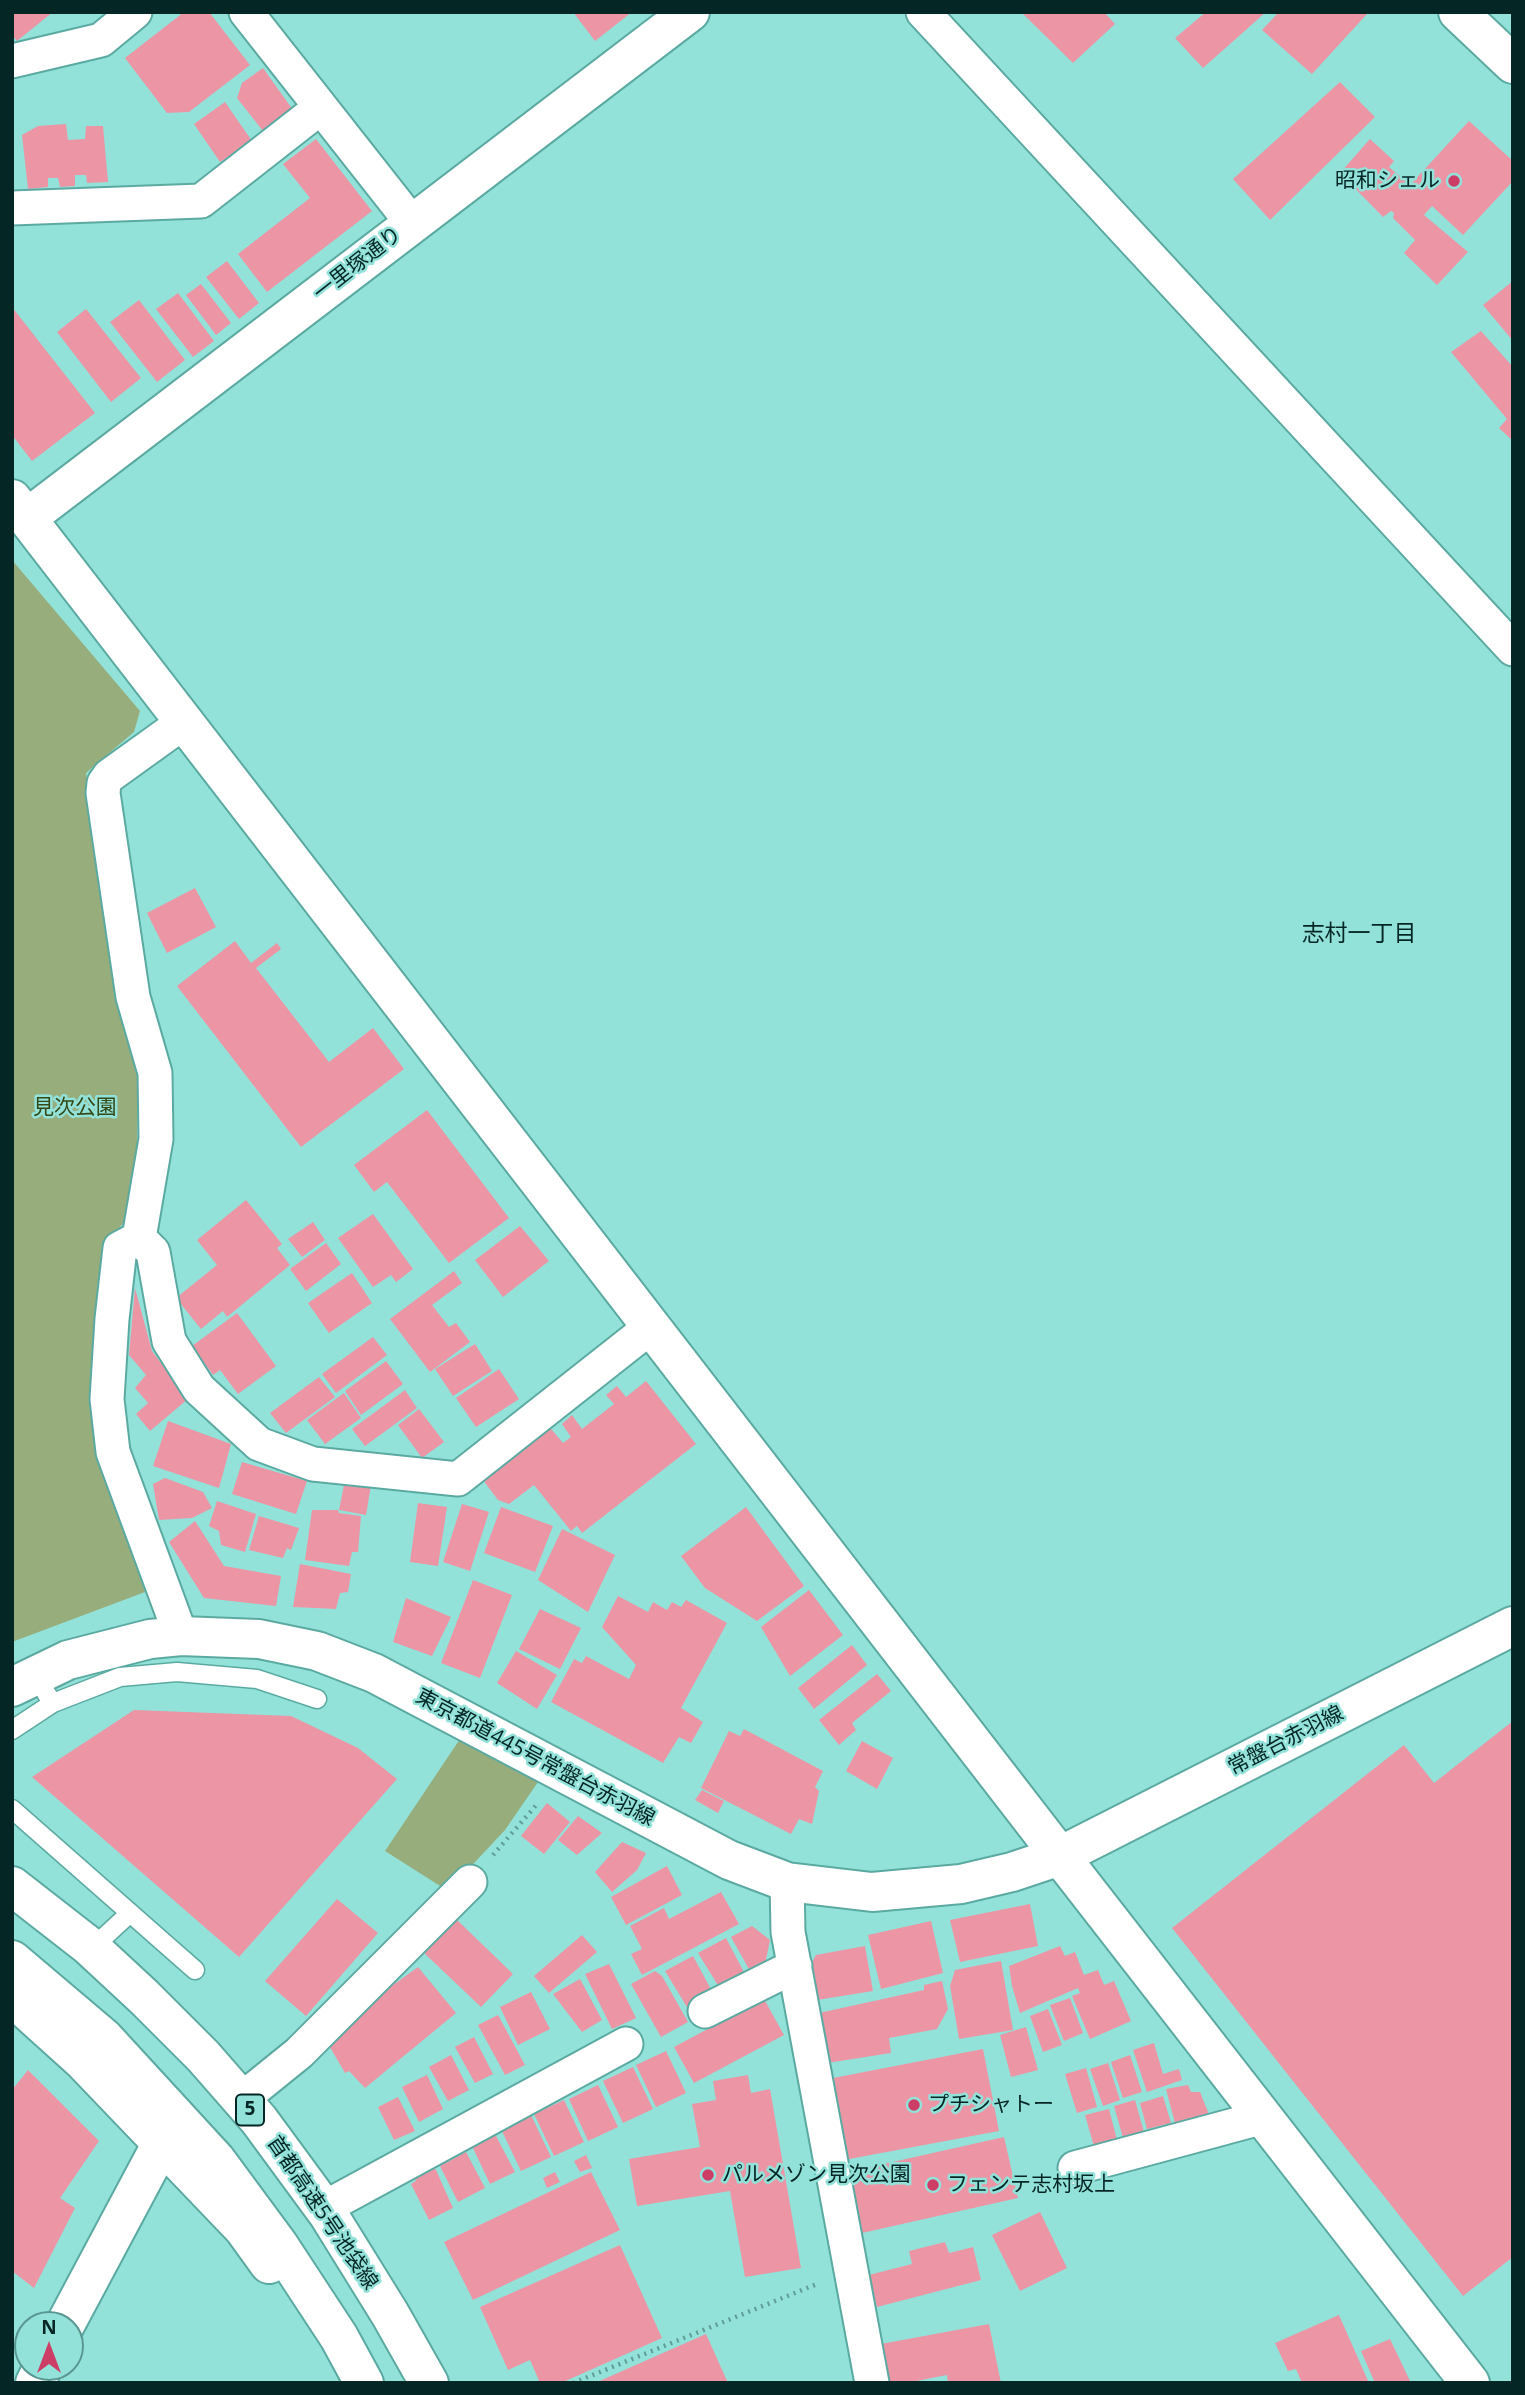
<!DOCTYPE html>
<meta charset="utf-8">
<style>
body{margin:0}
#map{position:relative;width:1525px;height:2395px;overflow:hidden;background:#93e2da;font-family:"Open Sans",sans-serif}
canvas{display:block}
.frame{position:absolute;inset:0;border:14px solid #042624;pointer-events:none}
.north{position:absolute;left:14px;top:2311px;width:70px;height:70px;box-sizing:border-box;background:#93e2da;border:2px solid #5a9791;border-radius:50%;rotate:0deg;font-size:19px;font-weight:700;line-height:28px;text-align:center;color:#042624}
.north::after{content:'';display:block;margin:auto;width:24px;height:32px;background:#cd3e67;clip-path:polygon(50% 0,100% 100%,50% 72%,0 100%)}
</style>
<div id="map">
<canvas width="1525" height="2395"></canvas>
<div class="frame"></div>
<div class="north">N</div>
</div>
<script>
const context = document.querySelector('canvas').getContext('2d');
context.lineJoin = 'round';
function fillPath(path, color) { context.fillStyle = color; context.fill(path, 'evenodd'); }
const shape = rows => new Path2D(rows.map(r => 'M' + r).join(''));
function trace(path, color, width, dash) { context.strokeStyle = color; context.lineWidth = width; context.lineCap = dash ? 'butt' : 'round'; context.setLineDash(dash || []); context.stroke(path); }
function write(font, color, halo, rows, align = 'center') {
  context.font = font + ' "Open Sans","Noto Sans JP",sans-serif'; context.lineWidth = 5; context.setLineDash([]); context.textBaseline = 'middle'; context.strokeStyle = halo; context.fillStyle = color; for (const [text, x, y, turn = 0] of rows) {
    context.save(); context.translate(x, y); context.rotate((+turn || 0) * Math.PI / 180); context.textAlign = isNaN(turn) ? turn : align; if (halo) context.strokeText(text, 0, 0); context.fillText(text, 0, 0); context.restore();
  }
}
fillPath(shape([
 [12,560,140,711,134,732,86,773,116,1001,138,1073,137,1144,127,1219,109,1240,101,1452,145,1592,12,1642],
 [464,1733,538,1782,505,1830,448,1891,385,1851]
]), '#97ad7c');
fillPath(shape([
 [12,12,53,12,17,41,12,35],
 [184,12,209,12,250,65,189,112,167,113,125,58],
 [573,12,632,12,595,41],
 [1021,12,1104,12,1115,24,1073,63],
 [1206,12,1266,12,1203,68,1175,38],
 [1279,12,1366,12,1367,14,1312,74,1262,30],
 [263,68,293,110,263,131,237,98,242,83],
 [1340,82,1375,117,1270,220,1233,179],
 [225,102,252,141,220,162,194,124],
 [1469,121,1513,161,1513,181,1463,235,1432,206,1424,215,1468,252,1437,285,1404,253,1415,240,1393,218,1394,213,1391,211,1383,217,1340,173,1370,139,1394,161,1389,167,1410,185],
 [66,124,68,140,85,139,86,126,103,126,108,182,87,183,86,175,75,175,75,186,60,187,58,178,48,178,48,187,28,189,22,135,38,126],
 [316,139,372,211,267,292,238,254,310,198,283,164],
 [227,261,259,303,239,319,206,277],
 [1513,281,1513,341,1483,305],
 [201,284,231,323,216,335,186,295],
 [178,293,214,341,193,357,156,309],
 [139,300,185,360,157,382,110,322],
 [12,307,95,413,32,461,12,435],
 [86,309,141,378,111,402,57,332],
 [1481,331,1513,367,1513,441,1499,428,1507,419,1451,352],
 [195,888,216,927,167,953,147,913],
 [235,941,251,963,277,943,281,949,256,968,329,1062,373,1028,404,1069,301,1147,177,986],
 [427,1110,509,1218,449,1263,387,1182,374,1192,354,1165],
 [246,1200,282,1244,277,1248,290,1265,227,1317,223,1311,201,1329,176,1298,217,1265,197,1240],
 [373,1214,413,1269,396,1282,391,1275,373,1287,338,1238],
 [313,1222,325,1240,302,1257,288,1239],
 [520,1226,549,1261,503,1297,475,1260],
 [326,1243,341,1264,306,1291,290,1269],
 [454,1271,462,1283,432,1305,449,1327,456,1323,470,1342,430,1372,390,1319],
 [352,1273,372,1303,329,1333,308,1303],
 [135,1288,152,1351,188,1399,150,1431,136,1414,148,1403,135,1388,146,1375,129,1355],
 [237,1313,276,1366,238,1394,220,1370,213,1375,192,1346],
 [373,1337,387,1355,336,1393,322,1374],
 [475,1344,492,1371,453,1396,435,1369],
 [386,1361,403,1384,361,1415,345,1391],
 [499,1369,519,1399,476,1427,456,1398],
 [319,1377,335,1397,286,1433,270,1413],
 [646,1381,696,1444,582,1533,577,1526,571,1531,534,1485,509,1504,498,1500,480,1476,547,1424,563,1443,571,1437,562,1424,572,1415,582,1429,614,1404,606,1395,617,1386,626,1397],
 [405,1390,417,1408,365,1446,352,1429],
 [344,1393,361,1418,325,1444,307,1420],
 [419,1409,444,1442,422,1458,398,1425],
 [168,1421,231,1444,219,1488,153,1466],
 [242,1462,307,1481,296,1514,232,1494],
 [165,1478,203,1492,212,1508,192,1518,159,1520,153,1484],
 [345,1480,371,1485,366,1515,339,1510],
 [217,1501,256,1514,245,1552,221,1545,219,1531,209,1526],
 [418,1503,447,1507,438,1566,410,1562],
 [462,1504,489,1512,470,1571,443,1562],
 [501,1507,553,1526,535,1572,484,1553],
 [746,1507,804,1586,757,1621,705,1588,681,1556],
 [312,1510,338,1510,339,1513,361,1516,358,1552,352,1552,349,1566,305,1560],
 [259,1516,299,1528,291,1550,287,1548,283,1558,249,1550],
 [195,1521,224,1566,281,1576,276,1606,204,1598,169,1542],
 [562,1529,615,1555,588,1612,538,1580],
 [300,1564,351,1574,348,1592,340,1593,336,1609,293,1607],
 [473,1580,512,1595,480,1678,441,1663],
 [809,1590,843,1635,790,1676,761,1627],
 [618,1596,648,1612,653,1602,667,1610,672,1602,681,1607,686,1600,727,1623,681,1708,703,1722,691,1743,679,1737,663,1763,551,1702,574,1659,582,1663,586,1656,629,1679,636,1665,602,1627],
 [406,1598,451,1617,432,1656,393,1642],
 [540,1609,581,1628,560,1669,519,1649],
 [852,1645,867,1665,814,1709,798,1688],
 [516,1651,557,1675,537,1709,497,1683],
 [877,1674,891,1691,852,1723,856,1730,839,1745,819,1720],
 [134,1710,291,1716,358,1748,397,1779,239,1957,32,1777],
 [1513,1721,1513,2257,1463,2296,1172,1928,1404,1745,1434,1783],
 [744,1729,823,1771,815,1787,819,1791,812,1824,799,1819,791,1834,701,1788,729,1731,740,1736],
 [862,1741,893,1758,877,1789,846,1771],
 [702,1790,724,1801,718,1813,695,1800],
 [547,1803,570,1822,544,1854,521,1836],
 [578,1816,602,1833,577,1855,558,1840],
 [622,1842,646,1853,637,1870,612,1892,595,1872],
 [667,1866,682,1895,626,1925,611,1897],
 [721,1892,739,1924,642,1975,631,1954,642,1949,630,1926,664,1908,669,1919],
 [337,1899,378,1933,306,2016,265,1981],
 [1030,1904,1038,1946,960,1962,950,1920],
 [454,1917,513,1974,481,2007,422,1951],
 [931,1921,943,1973,881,1989,868,1935],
 [752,1926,770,1940,765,1964,750,1971,731,1937],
 [582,1935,597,1952,549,1993,534,1976],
 [726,1938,745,1974,719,1987,698,1953],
 [865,1946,873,1991,817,2000,811,1964,816,1955],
 [1060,1946,1065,1956,1075,1952,1084,1975,1098,1970,1104,1985,1114,1981,1131,2021,1090,2039,1072,1996,1080,1993,1078,1988,1020,2013,1012,1986,1009,1966],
 [693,1956,713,1993,687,2007,665,1971],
 [1001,1961,1013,2030,959,2039,950,1986,955,1970],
 [609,1964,636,2018,612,2029,585,1974],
 [418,1967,456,2013,365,2088,349,2071,345,2073,327,2042,382,1974,393,1985],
 [655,1971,662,1976,688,2022,661,2037,631,1984],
 [580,1979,602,2020,582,2032,553,1994],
 [942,1981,948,2009,937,2029,889,2038,891,2053,827,2063,819,2013,924,1990,924,1985],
 [531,1992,550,2029,518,2045,500,2007],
 [1070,1998,1083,2033,1064,2041,1050,2005],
 [764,1999,784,2035,694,2083,674,2047],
 [1048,2009,1062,2045,1043,2052,1030,2016],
 [498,2015,525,2065,505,2075,478,2025],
 [1026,2027,1038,2070,1011,2077,1000,2035],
 [474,2037,493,2074,475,2083,455,2047],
 [1154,2043,1163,2074,1179,2069,1182,2080,1147,2092,1133,2050],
 [983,2049,999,2131,844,2160,828,2079],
 [666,2051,686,2093,656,2107,636,2065],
 [451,2055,469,2090,448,2101,429,2067],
 [1130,2055,1142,2092,1123,2098,1111,2062],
 [1108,2063,1120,2100,1103,2106,1090,2069],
 [633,2067,653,2109,623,2123,603,2081],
 [1086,2068,1097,2107,1077,2113,1065,2074],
 [28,2070,99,2141,60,2198,75,2208,34,2288,12,2271,12,2090],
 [427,2075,443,2109,419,2122,402,2087],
 [748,2075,751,2093,770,2089,801,2268,745,2277,730,2191,637,2206,629,2159,700,2147,692,2104,716,2100,713,2081],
 [598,2085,618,2127,588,2141,569,2099],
 [1188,2085,1191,2092,1200,2092,1210,2117,1176,2127,1166,2089],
 [1163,2096,1171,2123,1147,2129,1140,2103],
 [398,2097,415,2131,394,2140,378,2107],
 [564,2100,584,2142,554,2156,534,2114],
 [1135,2100,1144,2132,1123,2138,1114,2106],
 [1109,2109,1118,2144,1095,2150,1085,2115],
 [531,2115,551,2157,521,2171,501,2129],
 [495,2134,515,2172,490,2184,472,2146],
 [1004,2137,1018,2198,862,2233,848,2172],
 [466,2152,485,2188,458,2202,440,2166],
 [586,2155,592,2168,580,2172,574,2161],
 [429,2165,436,2170,453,2208,429,2220,411,2184,416,2181,412,2173],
 [555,2172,560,2182,547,2188,543,2178],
 [591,2172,620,2230,473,2300,444,2242],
 [1040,2212,1067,2268,1020,2291,992,2235],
 [945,2242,949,2253,973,2247,981,2280,877,2307,869,2275,912,2264,909,2251],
 [620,2245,662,2338,561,2383,540,2383,530,2360,508,2370,480,2307],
 [1339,2315,1369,2383,1302,2383,1296,2369,1288,2371,1275,2343],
 [989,2324,1001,2383,948,2383,947,2375,906,2383,888,2383,881,2344],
 [706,2334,728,2383,595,2383],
 [1390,2339,1411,2383,1375,2383,1361,2351]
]), '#ec95a5');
const service = shape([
 [53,1703,120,1677,177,1672,257,1679,317,1699],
 [12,1730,53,1703,46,1693],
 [12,1809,195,1970],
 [102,1939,130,1913]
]);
const minor = shape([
 [246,12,412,223],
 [923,12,1513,649],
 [12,61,101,40,135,12],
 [12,208,201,201,320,108],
 [139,1238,153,1252,169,1341,199,1389,259,1444,313,1464,458,1479,652,1326],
 [181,1636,113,1452,107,1399,112,1319,120,1248,139,1238,156,1139,155,1073,133,997,103,793,104,783,109,776,184,722],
 [787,1882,788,1932,872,2383],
 [705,2011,795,1966],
 [252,2091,299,2053,470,1882],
 [1075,2168,1264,2117],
 [335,2202,626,2044]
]);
const tertiary = shape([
 [12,499,1060,1856,1470,2383],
 [27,518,690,12],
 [12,1997,84,2062,243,2228,269,2264],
 [65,2325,162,2143],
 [35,2383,43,2367]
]);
const secondary = shape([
 [12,1687,68,1660,150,1639,181,1636,259,1639,317,1651,374,1673,729,1860,787,1882,872,1892,961,1884,1012,1872,1060,1856,1513,1626]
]);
const trunk = shape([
 [1458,12,1513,64]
]);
const motorway = shape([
 [12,1886,89,1946,144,1997,203,2056,259,2120,328,2214,390,2314,429,2383],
 [12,1960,104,2038,216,2160,278,2244,339,2337,364,2383]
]);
trace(service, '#5baaa2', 21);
trace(minor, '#5baaa2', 37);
trace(tertiary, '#5baaa2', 42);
trace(secondary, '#5baaa2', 42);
trace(trunk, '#5baaa2', 42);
trace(motorway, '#5baaa2', 42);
trace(shape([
 [493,1855,538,1803],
 [573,2383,817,2284]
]), '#5f9e98', 4.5, [2, 5]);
trace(service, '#fff', 18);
trace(minor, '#fff', 33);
trace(tertiary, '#fff', 38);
trace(secondary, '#fff', 38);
trace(trunk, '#fff', 38);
trace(motorway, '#fff', 38);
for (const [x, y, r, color] of [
 [1454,181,7,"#cd3e67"],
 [914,2105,7,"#cd3e67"],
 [708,2175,7,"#cd3e67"],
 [933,2185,7,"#cd3e67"]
]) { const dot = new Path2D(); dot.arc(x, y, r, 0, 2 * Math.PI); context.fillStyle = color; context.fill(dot); trace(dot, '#93e2da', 2.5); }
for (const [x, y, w] of [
 [250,2110,28]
]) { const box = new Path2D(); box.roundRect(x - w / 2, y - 15.5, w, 31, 5); context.fillStyle = '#93e2da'; context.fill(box); trace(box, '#042624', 2); }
write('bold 19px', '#042624', null, [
 ["5",250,2110]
]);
write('21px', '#042624', '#93e2da', [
 ["昭和シェル",1440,181,"right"],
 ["プチシャトー",928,2105],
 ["パルメゾン見次公園",722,2175],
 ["フェンテ志村坂上",947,2185]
], 'left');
write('21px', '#042624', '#93e2da', [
 ["一里塚通り",358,264,-38],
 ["常盤台赤羽線",1286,1741,-27],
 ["東京都道445号常盤台赤羽線",535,1758,28],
 ["首都高速5号池袋線",322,2213,56]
]);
write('21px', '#344813', '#93e2da', [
 ["見次公園",75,1108]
]);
write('23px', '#042624', '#93e2da', [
 ["志村一丁目",1359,934]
]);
</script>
